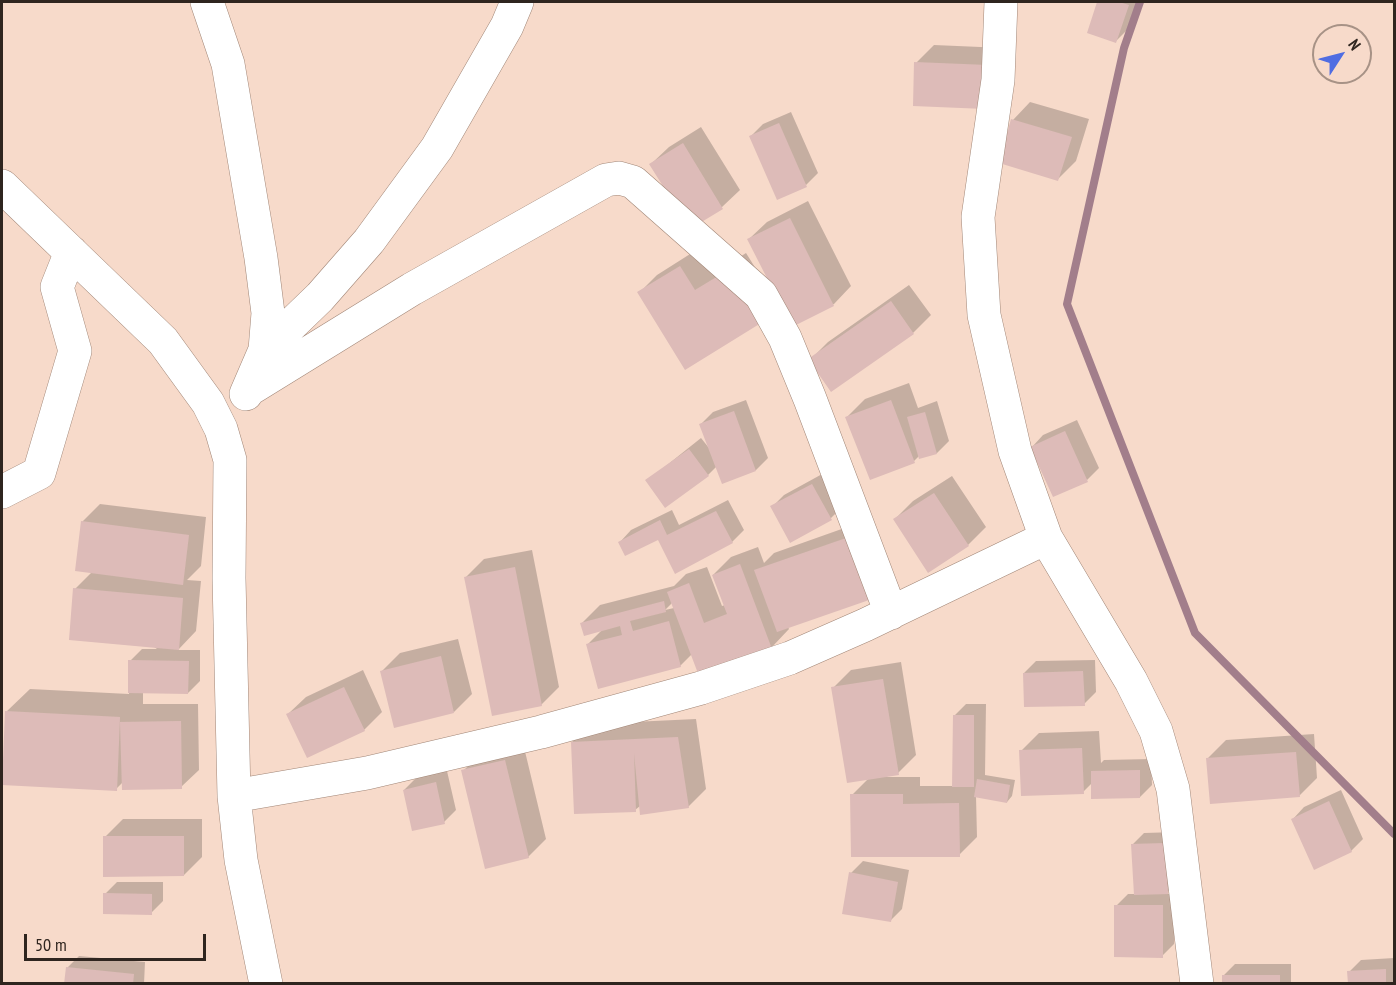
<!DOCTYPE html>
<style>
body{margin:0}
#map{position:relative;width:1396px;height:985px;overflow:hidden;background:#f7daca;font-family:"PT Sans Narrow",sans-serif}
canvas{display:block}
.frame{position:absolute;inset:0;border:3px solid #2f251f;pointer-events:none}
.north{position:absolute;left:1312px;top:24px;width:60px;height:60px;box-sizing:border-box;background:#f7daca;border:2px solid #a79286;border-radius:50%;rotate:54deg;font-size:16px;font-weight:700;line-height:24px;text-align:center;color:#2f251f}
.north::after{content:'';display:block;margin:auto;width:21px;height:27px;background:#506de2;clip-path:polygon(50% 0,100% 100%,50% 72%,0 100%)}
.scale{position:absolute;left:24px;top:934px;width:182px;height:27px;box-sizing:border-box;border:3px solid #2f251f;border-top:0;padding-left:8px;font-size:18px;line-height:21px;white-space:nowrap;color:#2f251f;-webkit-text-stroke:4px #f7daca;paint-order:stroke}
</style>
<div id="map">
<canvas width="1396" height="985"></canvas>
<div class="frame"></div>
<div class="north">N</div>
<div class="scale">50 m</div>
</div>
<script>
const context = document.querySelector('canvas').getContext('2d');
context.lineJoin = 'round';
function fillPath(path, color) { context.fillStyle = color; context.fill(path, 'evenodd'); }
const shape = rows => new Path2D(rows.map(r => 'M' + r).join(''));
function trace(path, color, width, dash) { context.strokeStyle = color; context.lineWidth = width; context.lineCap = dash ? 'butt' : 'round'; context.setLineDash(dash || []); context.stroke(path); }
fillPath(shape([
 [1099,2,1137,2,1128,29,1116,41,1089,32],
 [934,45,1004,48,985,108,916,63],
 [1030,102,1089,119,1076,161,1058,179,1013,120],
 [791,112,818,173,806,185,751,136,763,124],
 [701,127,740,190,722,207,690,227,651,164,669,147],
 [808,201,851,286,834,304,793,325,749,239,767,222],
 [698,249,713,274,746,253,778,304,639,293,657,275],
 [909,285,931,315,913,333,832,390,810,360,828,342],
 [909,383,918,408,937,401,949,441,937,453,920,455,914,461,847,417,865,399],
 [746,400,768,458,756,470,723,482,717,466,708,475,647,481,701,438,709,448,701,424,713,412],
 [1077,420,1099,468,1087,480,1032,447,1043,435],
 [824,473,843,506,831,518,791,541,772,507,784,495],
 [952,476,986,527,968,545,895,519,913,501],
 [728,500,744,530,732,542,676,572,659,538,620,542,631,530,672,510,679,525],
 [100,504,206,517,201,566,187,580,201,581,196,631,178,650,200,650,200,681,188,693,143,692,143,704,198,704,199,770,181,787,123,782,116,789,6,712,30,689,129,694,130,661,142,649,157,649,75,589,92,572,82,522],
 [867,520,788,627,789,629,772,647,692,654,680,666,587,645,603,629,582,623,600,605,674,586,686,574,707,567,722,606,725,605,713,575,731,557,758,547,764,563,774,553],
 [672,603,674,608,665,610],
 [532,550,559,687,541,705,466,577,484,559],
 [458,639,472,694,454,712,382,671,400,653],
 [1095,660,1096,692,1084,704,1024,673,1036,661],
 [901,662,916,755,898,773,885,777,920,777,920,786,954,786,954,716,966,704,986,704,985,775,1015,780,1012,796,1007,802,976,796,977,837,959,855,852,795,869,778,833,688,851,670],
 [363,670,382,712,364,730,288,714,306,697],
 [696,719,706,789,688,807,640,806,635,810,572,742,590,724],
 [1099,731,1101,763,1104,760,1151,759,1152,785,1140,797,1092,783,1083,792,1021,751,1039,733],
 [1314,734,1317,778,1299,796,1208,758,1226,740],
 [523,743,546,839,528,857,463,771,481,753],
 [447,771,456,810,444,822,404,790,416,778],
 [1341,790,1363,839,1351,851,1293,819,1304,807],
 [123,819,202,819,202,857,184,875,105,837],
 [1177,832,1179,880,1165,894,1174,894,1174,944,1162,956,1116,906,1128,894,1135,894,1132,845,1144,833],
 [863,861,909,870,902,909,890,921,851,873],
 [117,882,163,882,163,901,151,913,105,894],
 [79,956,145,962,144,984,66,984,67,968],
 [1394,958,1394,984,1349,984,1349,972,1361,960],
 [1235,964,1291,964,1291,984,1223,984,1223,976]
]), '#0003');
trace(shape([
 [1140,2,1124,48,1067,304,1195,633,1394,834]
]), '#a27e8b', 8);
fillPath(shape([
 [1097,2,1119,2,1129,5,1116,43,1087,33],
 [914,62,987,65,985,109,913,106],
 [1011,119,1072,137,1058,181,999,163],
 [779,123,807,187,777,200,749,136],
 [683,143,723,209,690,229,649,164],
 [790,218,834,306,792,327,747,239],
 [680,266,695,290,728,270,761,323,685,370,637,292],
 [891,301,914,334,831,392,808,359],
 [891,400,915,463,870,480,845,417],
 [734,411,756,471,722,484,699,424],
 [925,412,937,454,919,459,907,417],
 [1065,431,1088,482,1053,497,1030,447],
 [689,449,709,476,665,508,645,480],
 [812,484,832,520,790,543,770,506],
 [934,493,969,546,928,573,893,519],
 [716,511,733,543,675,574,658,540,625,556,618,542,660,520,667,535],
 [81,521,189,535,183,585,75,571],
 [849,537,872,599,777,632,754,570],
 [740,564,772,649,699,676,667,592,689,583,704,623,727,614,712,575],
 [515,567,542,706,492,716,464,577],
 [73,588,183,598,179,650,69,640],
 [664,601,666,612,630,621,633,631,669,621,681,667,598,689,586,644,622,635,620,626,584,636,580,623],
 [441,656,454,713,394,728,380,671],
 [128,660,189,661,188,694,128,693],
 [1083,671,1085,706,1024,707,1023,673],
 [883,679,899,775,847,783,831,687],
 [344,687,365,731,307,758,286,714],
 [5,711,120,717,117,791,2,785],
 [953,715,974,715,974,787,952,787],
 [181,721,182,789,122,790,120,722],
 [678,737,689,808,640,815,634,753,636,812,574,814,571,742],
 [1082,748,1084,794,1021,796,1019,750],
 [1296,752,1300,797,1210,804,1206,758],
 [505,760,529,858,485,869,461,770],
 [1140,770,1140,798,1091,799,1091,771],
 [977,779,1010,785,1007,803,974,797],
 [436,782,445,824,412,831,403,790],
 [850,794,903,794,903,804,959,803,960,857,851,857],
 [1329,801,1352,852,1314,870,1291,819],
 [103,836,184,836,184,876,103,877],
 [1166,843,1168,894,1134,895,1131,844],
 [849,872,898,882,891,922,842,914],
 [103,893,152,894,152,915,103,914],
 [1114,905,1163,905,1163,958,1114,957],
 [66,967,134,974,133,984,64,984],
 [1386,969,1386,984,1348,984,1347,971],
 [1222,975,1280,975,1280,984,1222,984]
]), '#ddbbb8');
const minor = shape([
 [207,2,228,64,261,258,268,313,265,350,246,394],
 [1001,2,998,80,978,217,984,315,1015,451,1046,538,1131,681,1156,731,1173,789,1197,984],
 [2,186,163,341,208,403,221,429,230,460,229,578,234,796,241,860,266,984],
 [265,350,320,297,369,241,437,148,507,26,517,2],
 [250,389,412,289,606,180,619,178,633,182,761,295,785,338,810,399,891,613],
 [2,492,39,473,75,351,57,287,71,252],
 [234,796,367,773,541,732,701,688,790,658,865,625,1046,538]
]);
trace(minor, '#a18677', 34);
trace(minor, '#fff', 33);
</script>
